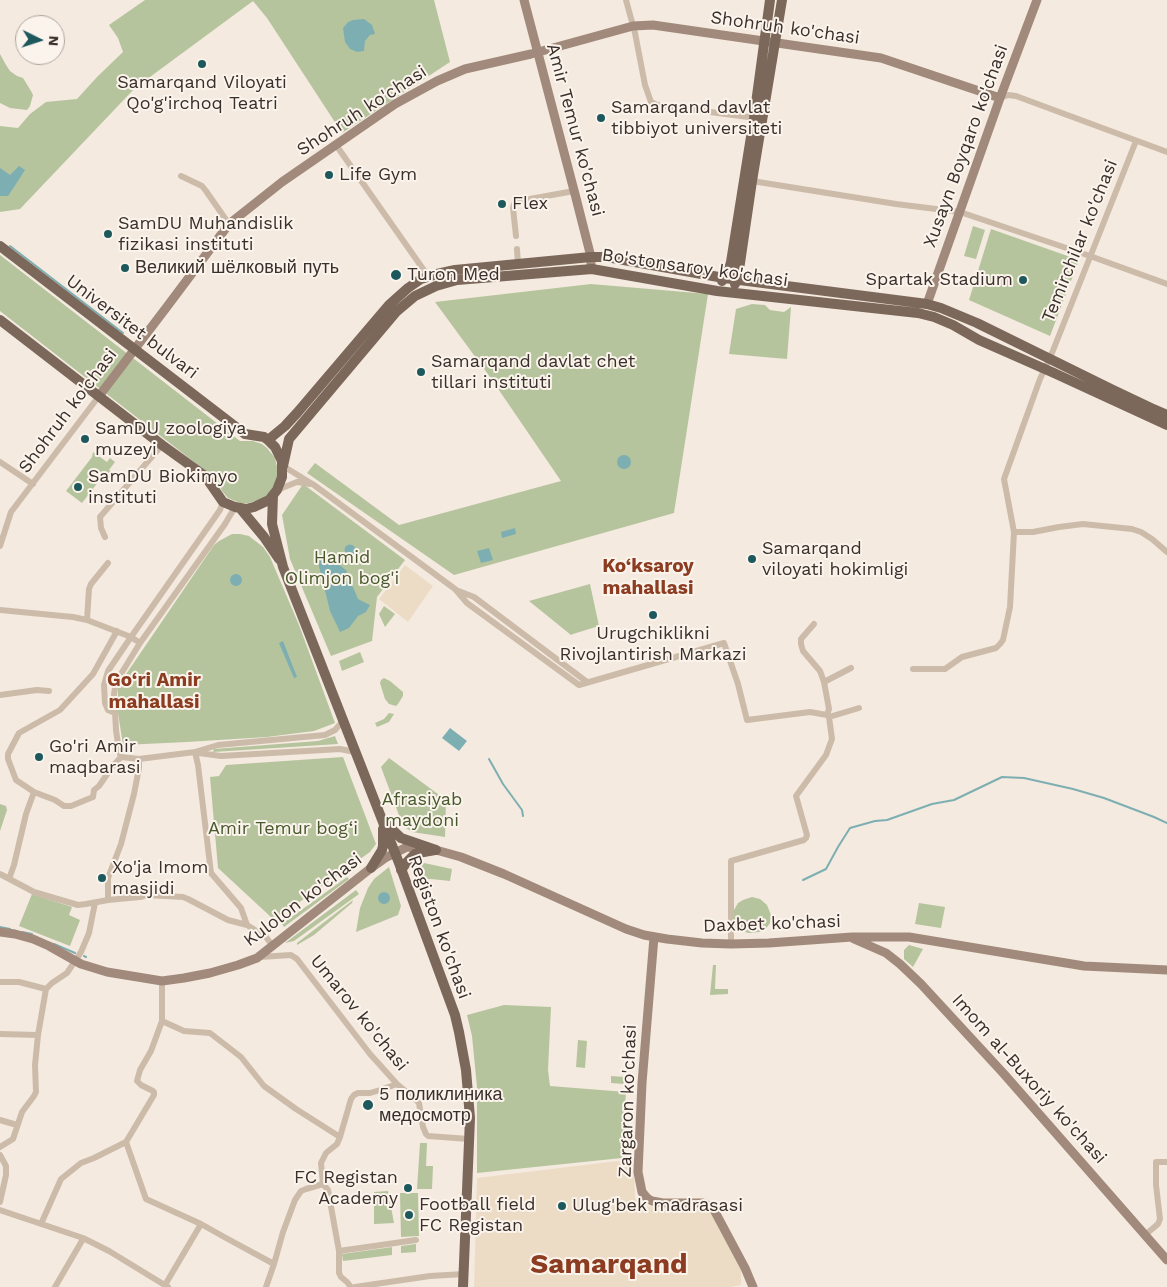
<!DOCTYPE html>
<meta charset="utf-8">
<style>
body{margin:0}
#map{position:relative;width:1167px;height:1287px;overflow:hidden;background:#f4eadf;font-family:"Work Sans",sans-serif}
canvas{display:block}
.north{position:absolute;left:15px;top:15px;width:50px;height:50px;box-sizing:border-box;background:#fbf4ec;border:1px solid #aea59e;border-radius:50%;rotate:94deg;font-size:14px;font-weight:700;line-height:20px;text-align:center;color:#3a2f2a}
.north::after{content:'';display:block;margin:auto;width:18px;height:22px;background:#1d585d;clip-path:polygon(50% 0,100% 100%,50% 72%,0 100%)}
</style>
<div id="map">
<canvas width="1167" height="1287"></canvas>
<div class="north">N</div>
</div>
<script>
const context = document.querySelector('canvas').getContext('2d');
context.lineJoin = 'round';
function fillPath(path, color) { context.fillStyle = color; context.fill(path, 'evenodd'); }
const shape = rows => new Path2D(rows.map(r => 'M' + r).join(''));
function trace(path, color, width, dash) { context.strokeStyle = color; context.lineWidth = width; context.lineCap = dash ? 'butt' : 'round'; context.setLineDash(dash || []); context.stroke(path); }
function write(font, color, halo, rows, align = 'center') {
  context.font = font + ' "Work Sans",sans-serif'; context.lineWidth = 4; context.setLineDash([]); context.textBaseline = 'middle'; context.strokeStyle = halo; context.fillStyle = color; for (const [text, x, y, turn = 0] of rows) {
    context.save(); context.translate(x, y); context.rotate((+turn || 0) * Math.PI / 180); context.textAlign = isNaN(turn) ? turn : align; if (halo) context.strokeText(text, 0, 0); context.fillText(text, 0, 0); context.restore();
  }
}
fillPath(shape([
 [145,0,434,0,450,62,342,133,267,18,253,1,135,88,20,209,0,212,0,126,18,128,30,114,46,102,77,99,97,77,123,52,118,38,109,25],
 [0,54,6,65,10,71,17,76,23,78,31,91,33,95,30,106,27,110,10,108,0,103],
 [973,226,985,230,976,259,964,256],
 [991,229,1079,260,1050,336,969,300],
 [0,255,240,441,253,441,262,444,267,448,275,458,278,471,278,477,273,489,264,498,249,503,240,503,228,498,222,491,216,479,0,311],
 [591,284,708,294,674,513,454,575,307,473,315,463,399,525,561,481,490,377,435,302],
 [752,304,765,305,770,310,784,312,791,307,787,359,729,354,736,309],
 [93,452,107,462,110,458,115,462,109,470,112,472,113,479,105,473,82,503,66,491,92,457],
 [303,484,405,560,377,597,372,641,331,656,290,559,282,515],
 [232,534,240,534,249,536,263,547,270,557,299,625,335,723,314,731,267,737,187,742,123,745,118,713,118,686,214,545,219,541],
 [590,584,599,626,573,634,571,635,529,601],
 [384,606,395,614,385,627,379,614],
 [360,652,364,662,342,671,339,661],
 [384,678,390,681,403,692,403,696,398,704,396,706,389,704,385,699,380,683,381,680],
 [389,713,394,714,389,722,377,727,375,723,384,719],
 [335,736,338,744,213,752,214,749,318,741],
 [343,757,376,844,370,852,277,918,272,918,218,868,210,777,219,776,226,765],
 [389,758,446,800,445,837,412,832,403,826,381,767],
 [0,804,6,806,7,810,0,831],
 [424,863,452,869,450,881,431,879,427,879,427,881,421,880,414,866],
 [389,867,401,906,398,915,356,932,360,908,368,888,374,879],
 [347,877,349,879,284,927,282,924],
 [356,890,359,894,294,941,285,943],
 [32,894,72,907,69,915,80,920,70,946,19,926],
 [752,897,760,899,767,905,771,915,770,923,765,930,759,932,749,933,741,931,734,924,733,915,734,910,738,903,743,900],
 [353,900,352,903,314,935,297,945,297,943],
 [919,903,945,907,941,928,915,924],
 [909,945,923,949,913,967,904,959,904,950],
 [713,965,716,965,715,989,728,989,728,994,710,995],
 [504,1005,551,1007,548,1070,550,1086,626,1092,622,1158,477,1173,477,1087,472,1036,467,1015],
 [578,1040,587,1041,585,1068,576,1067],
 [611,1076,625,1077,624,1084,611,1083],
 [420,1143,427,1143,426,1166,433,1166,432,1189,417,1189],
 [388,1191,394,1223,374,1224,374,1192],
 [400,1193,418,1193,419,1236,401,1237],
 [416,1244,416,1252,401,1253,401,1246],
 [392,1247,392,1255,343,1261,342,1254]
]), '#b6c49e');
fillPath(shape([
 [405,565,433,586,408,622,379,599],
 [634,1159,635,1198,641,1207,680,1206,711,1212,741,1269,741,1285,731,1287,474,1287,477,1178]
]), '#ecdcc6');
fillPath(shape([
 [364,19,372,25,375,34,370,35,365,41,364,51,357,52,350,49,345,42,343,28,348,22,353,20],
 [19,166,25,170,16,184,8,196,0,196,0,168,10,175],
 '617 462a7 7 0 1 1 14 0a7 7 0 1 1-14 0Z',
 [515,528,516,534,502,538,501,532],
 '344.5 550a5.5 5.5 0 1 1 11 0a5.5 5.5 0 1 1-11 0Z',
 [489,548,493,560,481,563,477,551],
 [324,552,347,571,345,578,346,581,353,587,358,599,370,605,366,612,358,616,349,628,340,632,330,611,317,558],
 '230 580a6 6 0 1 1 12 0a6 6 0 1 1-12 0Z',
 [283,641,297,677,294,678,279,643],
 [450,728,467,741,459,751,442,738],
 '378 898a6 6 0 1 1 12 0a6 6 0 1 1-12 0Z'
]), '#7dafb2');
trace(shape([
 [10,246,123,333],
 [489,759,503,784,522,810,523,816],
 [803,880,826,869,838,847,850,828,875,821,887,820,932,804,954,800,1002,777,1024,778,1073,789,1104,798,1154,817,1167,823],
 [0,927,10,929],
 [22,932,32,934],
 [54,944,75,953],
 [84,956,86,957]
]), '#7dafb2', 2);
trace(shape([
 [626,0,635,33,645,85,651,102,657,105,756,118],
 [1000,98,1008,95,1016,96,1167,152],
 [336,145,428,276],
 [181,176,202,186,206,191,229,224],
 [752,181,896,204,960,212,1090,256,1167,284],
 [516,236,513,208,514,204,530,199,574,191],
 [517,249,518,264],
 [0,462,33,484],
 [283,466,314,485,455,589,467,603,579,685,724,643,738,684,747,720,810,712,827,715,829,717,832,739,826,755,796,796,807,835,806,838,804,840,731,861,731,944],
 [277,490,297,482,310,484],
 [1014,532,1033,532,1059,527,1083,524,1132,529,1141,532,1152,539,1167,552],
 [105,537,101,528,100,517,162,445],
 [0,546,11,512,99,396],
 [456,590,474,597,587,682],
 [0,610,73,617,87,620,131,637,140,643],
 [87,620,89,589,91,584,108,563],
 [814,624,801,639,801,644,803,651,820,671,824,682],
 [117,631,93,674,60,710,19,733,8,754,8,759,16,780,34,792,55,800,64,806,71,806,93,797,94,790,99,786,112,767,121,757],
 [913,669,945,669,962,657,996,648,1000,644,1003,640,1010,607,1014,532,1004,479,1040,379,1052,353,1136,141],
 [0,695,37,690,49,691],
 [115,713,108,710,105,703,104,685,108,671,131,637,220,510,223,502],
 [827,715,829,709,824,682,851,668],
 [829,717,859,708],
 [195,752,198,765,211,873,241,908,247,925],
 [199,753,221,756,340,749,355,752],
 [121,757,119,751,116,730,114,694,116,682,140,643,225,524,235,507],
 [121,757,139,759,195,752,218,745,325,735,335,730,343,721],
 [0,874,34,892,78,905,86,904,108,900,140,897,147,895,183,897,188,899,228,920,247,925,266,937,272,945],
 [9,879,14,865,26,814,34,792],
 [108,900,108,878,121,844,134,794,139,768,139,759],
 [260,957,291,955,297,959,370,1054,397,1084,415,1099,419,1103,423,1127,426,1134,428,1136,469,1139],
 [0,982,19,982,46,989],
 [162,1021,184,1031,210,1033,241,1057,264,1086,296,1109,340,1137],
 [0,1034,38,1035],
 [0,1120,17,1125],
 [126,1142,146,1199,201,1224,226,1238,274,1264],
 [0,1147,13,1139,22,1112,34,1096,36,1092,35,1065,38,1035,46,989,52,983,67,973,81,952,89,933,95,903],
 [0,1155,6,1166,6,1175,0,1202],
 [0,1210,83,1238,109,1251,168,1287],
 [41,1224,61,1179,81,1163,94,1158,126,1142,154,1095,154,1092,153,1091,141,1085,137,1081,140,1070,151,1051,162,1021,162,981],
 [1145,1235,1158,1224,1160,1219,1156,1185,1156,1162,1167,1162],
 [339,1251,416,1240],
 [165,1285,201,1224],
 [55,1287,83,1239],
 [266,1287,274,1264,283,1232,295,1200,301,1191,306,1189,323,1184],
 [351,1287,347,1282,341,1277,339,1273,339,1251,328,1190,323,1184,321,1163,326,1153,337,1144,340,1137,351,1099,354,1095,358,1093,370,1093,380,1090,397,1084],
 [355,1287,430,1276,464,1274]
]), '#cdbbaa', 6);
trace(shape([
 [524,0,576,198,591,257,591,264],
 [927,304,1000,98,1037,0],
 [99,396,166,308,229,224,282,182,395,104,437,81,465,69,531,54,633,26,653,25,881,58,1000,98],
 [0,932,15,934,33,939,49,946,81,964,107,972,162,981,184,978,210,973,238,965,257,958,371,868,385,858,407,847,436,850,461,857,504,874,626,929,644,935,667,939,702,943,731,944,769,943,852,937,909,937,1084,966,1167,970],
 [654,937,642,1083,638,1172,642,1192,647,1198,652,1201,663,1203,703,1203,713,1208,745,1268,753,1287],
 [854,939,886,953,900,964,921,984,1004,1074,1167,1260]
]), '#a18a7b', 9);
trace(shape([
 [0,246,245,434,264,437,268,440,275,447,282,461,282,477,277,490,269,500,254,507,246,509,235,507,223,502,205,476,162,445,0,320],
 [722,281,729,269,731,262,754,118,770,0],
 [735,284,737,279,740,263,752,181,782,0],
 [268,440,285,426,297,413,389,305,408,288,421,279,437,274,455,270,591,257,607,257,724,278,927,304,941,308,977,323,1113,390,1151,408,1167,415],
 [283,466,289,439,396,312,415,296,436,286,457,280,592,269,717,291,918,313,934,317,953,325,979,340,1054,373,1167,425],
 [273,495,272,524,283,567,399,863,455,1015,459,1032,466,1070,470,1118,463,1287],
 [240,508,264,537,279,559],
 [385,823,401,838,436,850],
 [371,868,382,850,383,846,383,829],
 [401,870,407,862,415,854,418,853,435,850]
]), '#7c675b', 10);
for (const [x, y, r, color] of [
 [202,64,5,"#1d585d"],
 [601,118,5,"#1d585d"],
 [329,175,5,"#1d585d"],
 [502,204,5,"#1d585d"],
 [108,234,5,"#1d585d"],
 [125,268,5,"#1d585d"],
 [396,275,6,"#1d585d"],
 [1023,280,5,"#1d585d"],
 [421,372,5,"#1d585d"],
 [85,439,5,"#1d585d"],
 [78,487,5,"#1d585d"],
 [752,559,5,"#1d585d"],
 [653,615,5,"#1d585d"],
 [39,757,5,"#1d585d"],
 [102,878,5,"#1d585d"],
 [368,1105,6,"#1d585d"],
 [408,1188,5,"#1d585d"],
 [562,1206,5,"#1d585d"],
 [409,1215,5,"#1d585d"]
]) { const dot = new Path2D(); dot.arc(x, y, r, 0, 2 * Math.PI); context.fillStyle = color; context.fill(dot); trace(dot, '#fbf4ec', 2); }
write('18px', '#3a2f2a', '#fbf4ec', [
 ["Shohruh ko'chasi",785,28,8],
 ["Shohruh ko'chasi",362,111,-33],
 ["Amir Temur ko'chasi",575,130,75],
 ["Xusayn Boyqaro ko'chasi",966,146,-70],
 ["Temirchilar ko'chasi",1080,241,-68],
 ["Bo'stonsaroy ko'chasi",695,268,8],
 ["Universitet bulvari",132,327,37],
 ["Shohruh ko'chasi",68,411,-53],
 ["Kulolon ko'chasi",303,900,-37],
 ["Daxbet ko'chasi",772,924,-2],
 ["Registon ko'chasi",439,927,70],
 ["Umarov ko'chasi",359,1013,51],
 ["Imom al-Buxoriy ko'chasi",1029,1079,48],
 ["Zargaron ko'chasi",628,1101,-88]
]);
write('18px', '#3a2f2a', '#fbf4ec', [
 ["Samarqand Viloyati",202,83,"center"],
 ["Qo'g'irchoq Teatri",202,104,"center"],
 ["Samarqand davlat",611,108],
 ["tibbiyot universiteti",611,129],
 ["Life Gym",339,175],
 ["Flex",512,204],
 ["SamDU Muhandislik",118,224],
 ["fizikasi instituti",118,245],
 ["Великий шёлковый путь",135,268],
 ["Turon Med",407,275],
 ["Spartak Stadium",1013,280,"right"],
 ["Samarqand davlat chet",431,362],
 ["tillari instituti",431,383],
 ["SamDU zoologiya",95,429],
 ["muzeyi",95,450],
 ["SamDU Biokimyo",88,477],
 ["instituti",88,498],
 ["Samarqand",762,549],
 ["viloyati hokimligi",762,570],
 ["Urugchiklikni",653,634,"center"],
 ["Rivojlantirish Markazi",653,655,"center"],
 ["Go'ri Amir",49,747],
 ["maqbarasi",49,768],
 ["Xo'ja Imom",112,868],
 ["masjidi",112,889],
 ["5 поликлиника",379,1095],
 ["медосмотр",379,1116],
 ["FC Registan",398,1178,"right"],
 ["Academy",398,1199,"right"],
 ["Football field",419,1205],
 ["FC Registan",419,1226],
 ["Ulug'bek mаdrаsasi",572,1206]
], 'left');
write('18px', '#48592d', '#fbf4ec', [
 ["Hamid",342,558],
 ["Olimjon bog'i",342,579],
 ["Afrasiyab",422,800],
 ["maydoni",422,821],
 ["Amir Temur bog‘i",283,829]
]);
write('bold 19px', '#8c3c20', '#fbf4ec', [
 ["Ko‘ksaroy",648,566],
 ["mahallasi",648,588],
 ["Go‘ri Amir",154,680],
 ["mahallasi",154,702]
]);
write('bold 28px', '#8c3c20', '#fbf4ec', [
 ["Samarqand",609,1265]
]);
</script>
